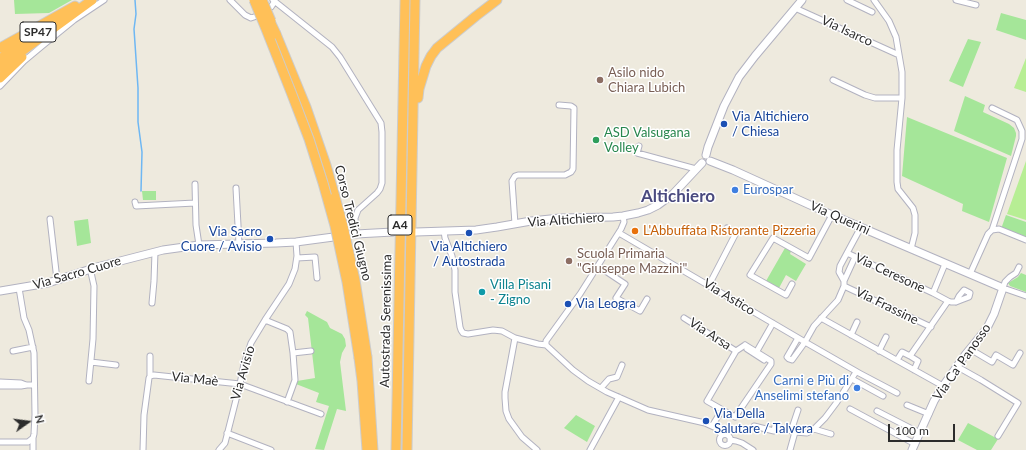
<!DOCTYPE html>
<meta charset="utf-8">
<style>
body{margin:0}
#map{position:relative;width:1026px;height:450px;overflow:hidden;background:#eeeade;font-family:Lato,sans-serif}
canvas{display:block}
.north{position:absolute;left:8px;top:402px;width:40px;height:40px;-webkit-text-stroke:3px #fff;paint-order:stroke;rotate:76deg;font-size:11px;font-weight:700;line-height:16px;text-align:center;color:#2c2c2c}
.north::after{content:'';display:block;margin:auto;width:14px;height:18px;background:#2c2c2c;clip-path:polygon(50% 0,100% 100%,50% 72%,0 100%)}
.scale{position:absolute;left:888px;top:424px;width:67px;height:18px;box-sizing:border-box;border:2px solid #2c2c2c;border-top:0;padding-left:5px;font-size:12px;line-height:14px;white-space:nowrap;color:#2c2c2c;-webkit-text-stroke:3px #fff;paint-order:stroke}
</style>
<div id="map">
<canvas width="1026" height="450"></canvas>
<div class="north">N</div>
<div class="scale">100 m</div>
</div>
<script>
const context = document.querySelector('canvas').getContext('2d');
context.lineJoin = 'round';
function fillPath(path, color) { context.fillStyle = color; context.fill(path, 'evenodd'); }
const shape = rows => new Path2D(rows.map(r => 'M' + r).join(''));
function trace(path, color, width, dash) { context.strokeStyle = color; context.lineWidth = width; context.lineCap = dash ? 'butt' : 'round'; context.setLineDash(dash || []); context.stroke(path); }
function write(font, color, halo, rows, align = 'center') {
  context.font = font + ' Lato,sans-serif'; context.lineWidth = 3; context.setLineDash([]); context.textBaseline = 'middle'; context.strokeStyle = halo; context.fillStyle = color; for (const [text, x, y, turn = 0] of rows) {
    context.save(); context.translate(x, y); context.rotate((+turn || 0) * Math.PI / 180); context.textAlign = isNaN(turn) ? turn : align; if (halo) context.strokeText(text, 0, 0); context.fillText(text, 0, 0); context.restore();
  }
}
fillPath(shape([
 [14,0,72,0,49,13,15,14],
 [1001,13,1026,20,1026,40,996,30],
 [968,39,981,42,963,87,949,81],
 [965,96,985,105,983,112,1009,124,1014,128,1016,133,1016,136,1011,156,954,131],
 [907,117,1007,158,989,222,962,211,963,204,902,176],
 [142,191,156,191,156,200,143,200],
 [1006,215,1026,222,1026,239,1001,229],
 [88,219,91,243,77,246,74,221],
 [785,248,791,251,790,254,806,264,796,281,786,275,779,288,766,281],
 [1021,273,1026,275,1026,292,1010,286,1008,283,1018,277],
 [307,311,327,322,330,328,342,334,345,339,346,346,342,353,340,362,346,411,337,409,324,450,315,449,329,406,316,402,319,393,296,384,297,381,315,378,308,318,305,315],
 [576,415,595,426,587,442,564,428],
 [968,423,998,439,991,450,977,450,958,440]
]), '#a5e699');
fillPath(shape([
 [1026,58,1026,92,1014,88],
 [1026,161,1026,220,1007,214]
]), '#b7ee94');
trace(shape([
 [135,0,136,14,134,29,138,88,138,122,142,152,141,191]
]), '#6eb7f3', 1.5);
const street = shape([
 [230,0,245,15,251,18,260,15,271,7,275,1],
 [273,0,332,47,340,57,381,123,382,132,382,183,380,189,377,193,358,210,355,218,356,234],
 [847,0,872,12],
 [874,0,889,21,896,37,902,72,902,98,897,150,897,182,898,189,913,208,915,215,915,233,911,249],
 [956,0,976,5],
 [795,8,899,55],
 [833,80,865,95,875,98,902,98],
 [0,86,24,61,42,46,74,20,104,0],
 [992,108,1017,120,1022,131,1022,139,992,230],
 [639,146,637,153,696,169],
 [195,184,196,225,199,245],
 [236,188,239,244],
 [135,202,136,206,195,203],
 [623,216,624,222,621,229,580,294,546,341,546,345,573,370,588,381,607,392,648,410,705,423,716,428,722,435],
 [50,219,57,280],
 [515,224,512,181,515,176,518,175,565,175,571,172,573,169,574,108,571,106,559,105],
 [444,231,445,238,452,256,455,270,455,292,460,327,461,330,463,333,468,334,493,330,502,331,515,338,538,344,546,345],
 [619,233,805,342,859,373,897,393],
 [847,253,933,293,948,301,910,356],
 [297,258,315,257,317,278],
 [598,266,625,284,616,298,640,311,647,299],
 [1019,267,1016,273,1010,277,1005,282,1003,288,1026,296],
 [970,274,988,234,992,230,999,229,1026,240],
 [844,281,855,257],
 [792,284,786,295,750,275,773,238,809,258,832,215],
 [709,285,736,233,727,228],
 [844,286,931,327],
 [933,293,945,264],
 [948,301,951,302,956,302,961,300,969,297,970,293,964,290,959,296,956,302],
 [152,303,154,281,155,252],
 [684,318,736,351],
 [821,318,943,386],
 [265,320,287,329,290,332,293,353,295,380,287,402],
 [851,335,857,322],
 [515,338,505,392,505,398,506,411,509,419,522,437,537,450],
 [798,338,787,357,789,359,792,360,805,342,814,326,838,300,844,286,844,281,839,272,840,266,861,227],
 [745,345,771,361,771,364,735,417,707,401,736,351,745,345],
 [747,349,764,360],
 [970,349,992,362,996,355,1013,365,1020,353],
 [13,351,33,347],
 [757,351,773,323],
 [879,351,886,337],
 [293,353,311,351],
 [150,356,150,376],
 [897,360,902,352,910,356,918,361,914,370],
 [91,362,116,365],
 [956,366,981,380,1018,403,998,436],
 [852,379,883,396],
 [89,381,93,339,94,286,90,268],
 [0,382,21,383,26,385],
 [0,386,21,386,27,385,34,385],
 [601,388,609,379,617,377,622,365],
 [907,405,929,414],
 [850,409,915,444],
 [877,411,920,433],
 [712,426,722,410],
 [754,426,774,431,775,426,795,432,807,433,814,429,825,418,837,402,856,372],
 [814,429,831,434],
 [791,431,798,410],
 [227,433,271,450],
 '719.5 440a5.5 5.5 0 1 1 11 0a5.5 5.5 0 1 1-11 0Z',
 [33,438,33,450],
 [730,440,736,441,742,443,753,450],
 [0,442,28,442,33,438,34,434,35,415,34,353,29,330,24,318,19,288],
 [143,450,144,415,149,378,150,376,154,375,240,384,321,414],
 [219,450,225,443,240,384,244,364,251,343,265,320,289,284,295,269,297,256,296,242],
 [590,450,619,397],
 [790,450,795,432]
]);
const secondary = shape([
 [706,155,708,147,724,106,739,77,755,56,802,0],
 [710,161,733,170,832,215,1003,288,994,314,987,328,965,355,943,386,934,401,912,450],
 [416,232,476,230,497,227,531,221,560,218,613,217,623,216,638,213,648,210,658,205,673,194,702,163],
 [0,291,48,283,97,267,163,250,199,245,276,243,296,242,356,234,393,232]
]);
const highway = shape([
 [276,34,306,107,326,165,335,197],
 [0,48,75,6],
 [0,59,25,41],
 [0,67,92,0],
 [0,78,22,57],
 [418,98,419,89,426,66,431,56,437,48,476,16,497,0],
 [367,357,373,450],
 [359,358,362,381,367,450],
 [396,450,405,0],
 [407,450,415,0]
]);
trace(street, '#b2b2c0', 7);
trace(secondary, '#b2b2c0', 9);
trace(highway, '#ccc', 11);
trace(street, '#fff', 5);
trace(secondary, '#fff', 7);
trace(highway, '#ffc058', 9);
const highwayBridge = shape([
 [254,0,266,29,291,92,309,139,323,183,335,226,347,282,359,358],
 [262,0,271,21],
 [268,17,276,34],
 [335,197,343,226,355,280,367,357]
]);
trace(highwayBridge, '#ccc', 11, []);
trace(highwayBridge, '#ffc058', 9);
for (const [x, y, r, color] of [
 [600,80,4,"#8d6e63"],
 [724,124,4,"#1a4fb4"],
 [596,140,4,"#2e9e5b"],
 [735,190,4,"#3f7fe0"],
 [635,231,4,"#e8710a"],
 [469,233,4,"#1a4fb4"],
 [270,239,4,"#1a4fb4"],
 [569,261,4,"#8d6e63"],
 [482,292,4,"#0f9aa8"],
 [568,304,4,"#1a4fb4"],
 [857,388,4,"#3f7fe0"],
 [706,421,4,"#1a4fb4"]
]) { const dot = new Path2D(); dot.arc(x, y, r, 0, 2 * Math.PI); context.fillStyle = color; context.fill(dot); trace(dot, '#fff', 1.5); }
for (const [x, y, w] of [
 [38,32,36],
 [400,225,24]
]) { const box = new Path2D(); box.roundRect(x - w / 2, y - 10, w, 20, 3); context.fillStyle = '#fff'; context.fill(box); trace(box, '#2c2c2c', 1); }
write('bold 12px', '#2c2c2c', null, [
 ["SP47",38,32],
 ["A4",400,225]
]);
write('13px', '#2c2c2c', '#fff', [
 ["Via Isarco",847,31,25],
 ["Via Querini",840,218,24],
 ["Via Altichiero",566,220,-4],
 ["Corso Tredici Giugno",353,223,76],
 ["Via Sacro Cuore",77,273,-16],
 ["Via Ceresone",890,273,25],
 ["Via Astico",729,297,31],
 ["Via Frassine",887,306,26],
 ["Autostrada Serenissima",386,321,-89],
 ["Via Arsa",710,334,33],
 ["Via Ca' Panosso",962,362,-55],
 ["Via Avisio",243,373,-74],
 ["Via Maè",195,379,6]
]);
write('13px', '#785e54', '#fff', [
 ["Asilo nido",608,73],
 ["Chiara Lubich",608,88],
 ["Scuola Primaria",577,254],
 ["\"Giuseppe Mazzini\"",577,269]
], 'left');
write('13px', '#164399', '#fff', [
 ["Via Altichiero",732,117],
 ["/ Chiesa",732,132],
 ["Via Sacro",262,232,"right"],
 ["Cuore / Avisio",262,247,"right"],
 ["Via Altichiero",469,247,"center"],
 ["/ Autostrada",469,262,"center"],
 ["Via Leogra",576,304],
 ["Via Della",714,414],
 ["Salutare / Talvera",714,429]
], 'left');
write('13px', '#27864d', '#fff', [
 ["ASD Valsugana",604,133],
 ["Volley",604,148]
], 'left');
write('13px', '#366cbe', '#fff', [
 ["Eurospar",743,190],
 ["Carni e Più di",849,381,"right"],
 ["Anselimi stefano",849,396,"right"]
], 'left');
write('13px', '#c56008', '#fff', [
 ["L'Abbuffata Ristorante Pizzeria",643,231]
], 'left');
write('13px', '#0d838f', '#fff', [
 ["Villa Pisani",490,285],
 ["- Zigno",490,300]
], 'left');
write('bold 17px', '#4a4a7f', '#fff', [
 ["Altichiero",678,197]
]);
</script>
